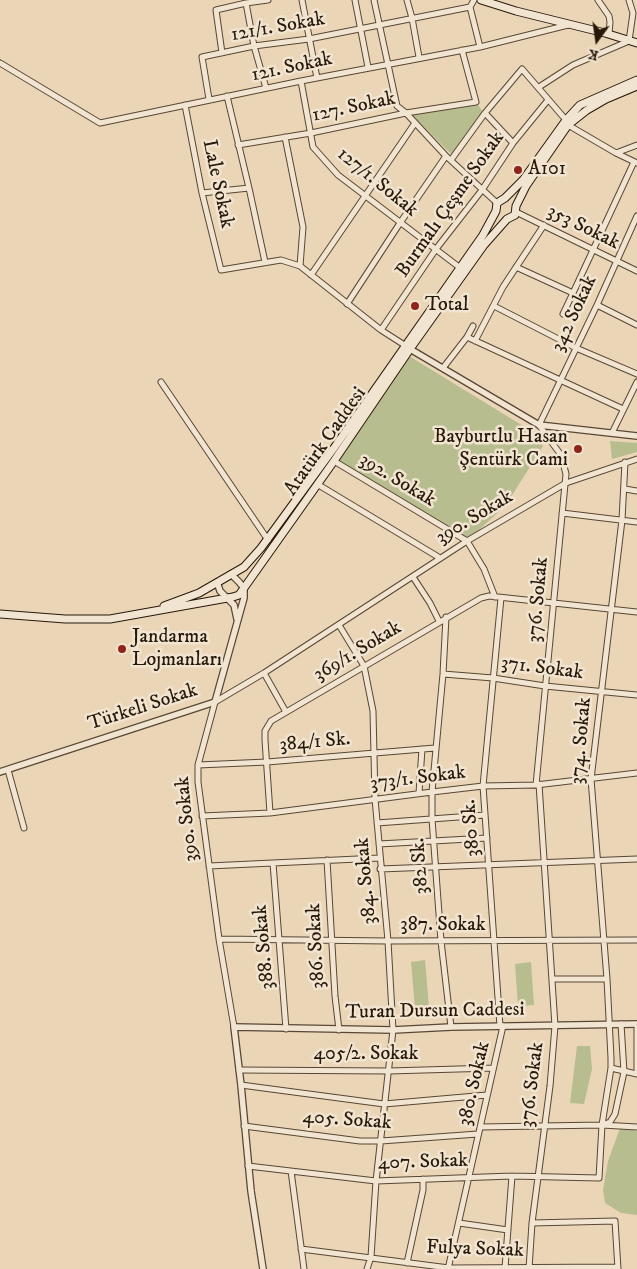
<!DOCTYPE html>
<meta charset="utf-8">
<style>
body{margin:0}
#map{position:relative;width:637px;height:1269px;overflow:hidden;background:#ead5b7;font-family:"IM FELL DW Pica",serif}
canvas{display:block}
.north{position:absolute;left:572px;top:15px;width:50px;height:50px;-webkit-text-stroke:4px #f1e4d0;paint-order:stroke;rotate:194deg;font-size:14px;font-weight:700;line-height:20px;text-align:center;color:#271808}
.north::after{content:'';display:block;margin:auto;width:18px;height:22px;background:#271808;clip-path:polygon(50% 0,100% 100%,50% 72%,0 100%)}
</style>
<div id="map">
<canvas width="637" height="1269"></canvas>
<div class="north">K</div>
</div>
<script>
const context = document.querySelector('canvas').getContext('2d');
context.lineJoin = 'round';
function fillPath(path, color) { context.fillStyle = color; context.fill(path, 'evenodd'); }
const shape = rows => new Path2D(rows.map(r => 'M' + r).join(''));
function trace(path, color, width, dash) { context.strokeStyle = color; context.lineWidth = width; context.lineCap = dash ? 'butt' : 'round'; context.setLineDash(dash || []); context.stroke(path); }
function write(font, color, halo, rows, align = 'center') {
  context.font = font + ' "IM FELL DW Pica",serif'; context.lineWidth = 5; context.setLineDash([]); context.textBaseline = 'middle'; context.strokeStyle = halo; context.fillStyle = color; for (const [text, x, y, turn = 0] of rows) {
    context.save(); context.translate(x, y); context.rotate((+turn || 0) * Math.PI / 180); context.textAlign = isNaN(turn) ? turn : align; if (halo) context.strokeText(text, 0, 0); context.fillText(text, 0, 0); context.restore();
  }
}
fillPath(shape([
 [476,102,483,112,452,155,410,113],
 [409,356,533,432,543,446,506,505,467,541,337,463],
 [610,441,637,443,637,452,612,459],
 [425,960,429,1007,415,1008,411,962],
 [531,962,534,1005,518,1006,515,964],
 [577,1046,590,1046,592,1069,584,1104,570,1103],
 [620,1128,637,1131,637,1215,621,1213,605,1203,603,1190,608,1161]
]), '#b7bd8e');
const minor = shape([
 [302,0,317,78],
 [355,0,368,67],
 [374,0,397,106,406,113,446,156,497,203],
 [407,0,412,18,419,57],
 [598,0,609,16,610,22,609,34],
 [246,3,254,46,266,88],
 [470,7,480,47],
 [222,53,216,10,246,3,268,0],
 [0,63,100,123,301,81,480,47,568,25],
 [301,81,313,147,338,175,459,267],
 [539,87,573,65,629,41,633,13,629,0],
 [227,96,249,188,265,262],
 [209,99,202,57,254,46,309,39,470,7,474,0],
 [185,105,202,193,221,270,281,260,300,266,381,330,406,346],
 [485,113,513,143],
 [568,125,616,153,637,163],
 [285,137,303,227,300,266],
 [238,145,311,133,406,113,476,102,462,50],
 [616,153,637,145],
 [451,160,485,113,522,69,566,120],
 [202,193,249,188],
 [516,212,637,271],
 [516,267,573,293,634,162],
 [311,275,415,123],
 [347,304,400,223,446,156],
 [597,305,637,325],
 [494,306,576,348,637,374],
 [563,314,573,293],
 [381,330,436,249,482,190,513,143,548,100],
 [467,337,473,326],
 [475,341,503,287,544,225],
 [443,368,467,337,623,409],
 [161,382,268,540],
 [612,433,637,382],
 [334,461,467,541,484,569,495,597],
 [317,484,440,558],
 [625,489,637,491],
 [562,513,637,522],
 [413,577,430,603,439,621],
 [446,617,443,674,432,792,432,819,441,941,451,1027],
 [339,625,364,666,373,711,375,799,388,941,393,1030,376,1181,371,1257,367,1269],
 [264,673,286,712],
 [443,674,493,678,545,686,637,695],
 [198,765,267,762,435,748],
 [8,770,24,828],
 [536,785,566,474,561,455,539,425,597,305,637,216],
 [419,793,422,749],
 [270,813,265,740,265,731,271,721,481,598,489,596,637,612],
 [202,816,270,813,432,792,483,786,536,785,637,773],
 [377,823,485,815],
 [379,844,487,838],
 [327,860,335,996,339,1030],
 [273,863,286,1029],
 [209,866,379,858],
 [380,869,637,859],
 [219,939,388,941,637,940],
 [552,979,607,979],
 [637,1024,637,1070],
 [500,1026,483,786,501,598],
 [234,1027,219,939,198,782,198,765,215,702,264,673,467,541,566,483,637,459],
 [611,1068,637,1074],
 [239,1070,389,1071,493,1068],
 [241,1085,384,1104,487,1095],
 [605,1124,610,1122,615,1114,624,1072,621,1024],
 [244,1126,360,1141,381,1141,478,1134],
 [480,1127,602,1125,637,1127],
 [248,1166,376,1181,512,1176,599,1178,602,1125,611,1068,611,1058,607,979,591,779,622,520,625,462],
 [291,1171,304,1269],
 [459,1223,508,1230],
 [532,1223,615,1221,618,1269],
 [301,1249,449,1268,618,1267],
 [407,1263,423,1190,423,1179],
 [505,1268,512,1176],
 [448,1269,503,1026],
 [529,1269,532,1223,550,1086,555,1026,539,784]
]);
const tertiary = shape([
 [410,349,539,425,637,436],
 [217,582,220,591,234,605,237,619],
 [0,772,215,702,244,598,244,588,239,582,231,574],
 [263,1269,251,1191,241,1085,234,1027,393,1030,451,1027,637,1024]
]);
const secondary = shape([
 [481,0,516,11,605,33,637,43],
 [164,606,199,593,244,567,261,548,334,448,483,235,496,211,497,203,505,198,523,180,566,120,580,105,637,80],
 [0,614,65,619,110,619,233,597,239,595,334,461,410,349,484,245,507,219,515,215,516,206,526,186,568,125,587,110,606,99,637,86]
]);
trace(minor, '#584734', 7);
trace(tertiary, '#584734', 8);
trace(secondary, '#271808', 9);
trace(minor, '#f1e4d0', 5);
trace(tertiary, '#f1e4d0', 5.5);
trace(secondary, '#f1e4d0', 7);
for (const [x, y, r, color] of [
 [518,170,5,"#8f2418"],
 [415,306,5,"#8f2418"],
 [578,449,5,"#8f2418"],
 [122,649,5,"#8f2418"]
]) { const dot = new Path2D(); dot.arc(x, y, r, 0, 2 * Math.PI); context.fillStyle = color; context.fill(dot); trace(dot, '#f1e4d0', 2); }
write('20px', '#271808', '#f1e4d0', [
 ["121/1. Sokak",278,28,-10],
 ["121. Sokak",292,68,-12],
 ["127. Sokak",354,108,-12],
 ["127/1. Sokak",377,183,39],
 ["Lale Sokak",217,184,78],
 ["Burmalı Çeşme Sokak",451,205,-55],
 ["353 Sokak",583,228,26],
 ["342 Sokak",575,314,-65],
 ["Atatürk Caddesi",326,442,-55],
 ["392. Sokak",397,481,31],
 ["390. Sokak",475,518,-31],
 ["376. Sokak",539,600,-85],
 ["369/1. Sokak",358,652,-31],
 ["371. Sokak",542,669,7],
 ["Türkeli Sokak",143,708,-18],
 ["374. Sokak",582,741,-85],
 ["384/1 Sk.",315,743,-5],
 ["373/1. Sokak",418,779,-7],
 ["390. Sokak",188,819,-96],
 ["380 Sk.",472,828,-94],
 ["382 Sk.",421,866,-94],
 ["384. Sokak",367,881,-95],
 ["387. Sokak",443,926],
 ["386. Sokak",317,946,-93],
 ["388. Sokak",265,947,-95],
 ["Turan Dursun Caddesi",435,1012,-1],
 ["405/2. Sokak",366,1055],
 ["380. Sokak",475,1084,-77],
 ["376. Sokak",533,1085,-83],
 ["405. Sokak",347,1121,4],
 ["407. Sokak",423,1163,-2],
 ["Fulya Sokak",475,1250,2]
]);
write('20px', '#271808', '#f1e4d0', [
 ["A101",528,170],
 ["Total",425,306],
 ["Bayburtlu Hasan",568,438,"right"],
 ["Şentürk Cami",568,461,"right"],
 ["Jandarma",132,638],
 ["Lojmanları",132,661]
], 'left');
</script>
